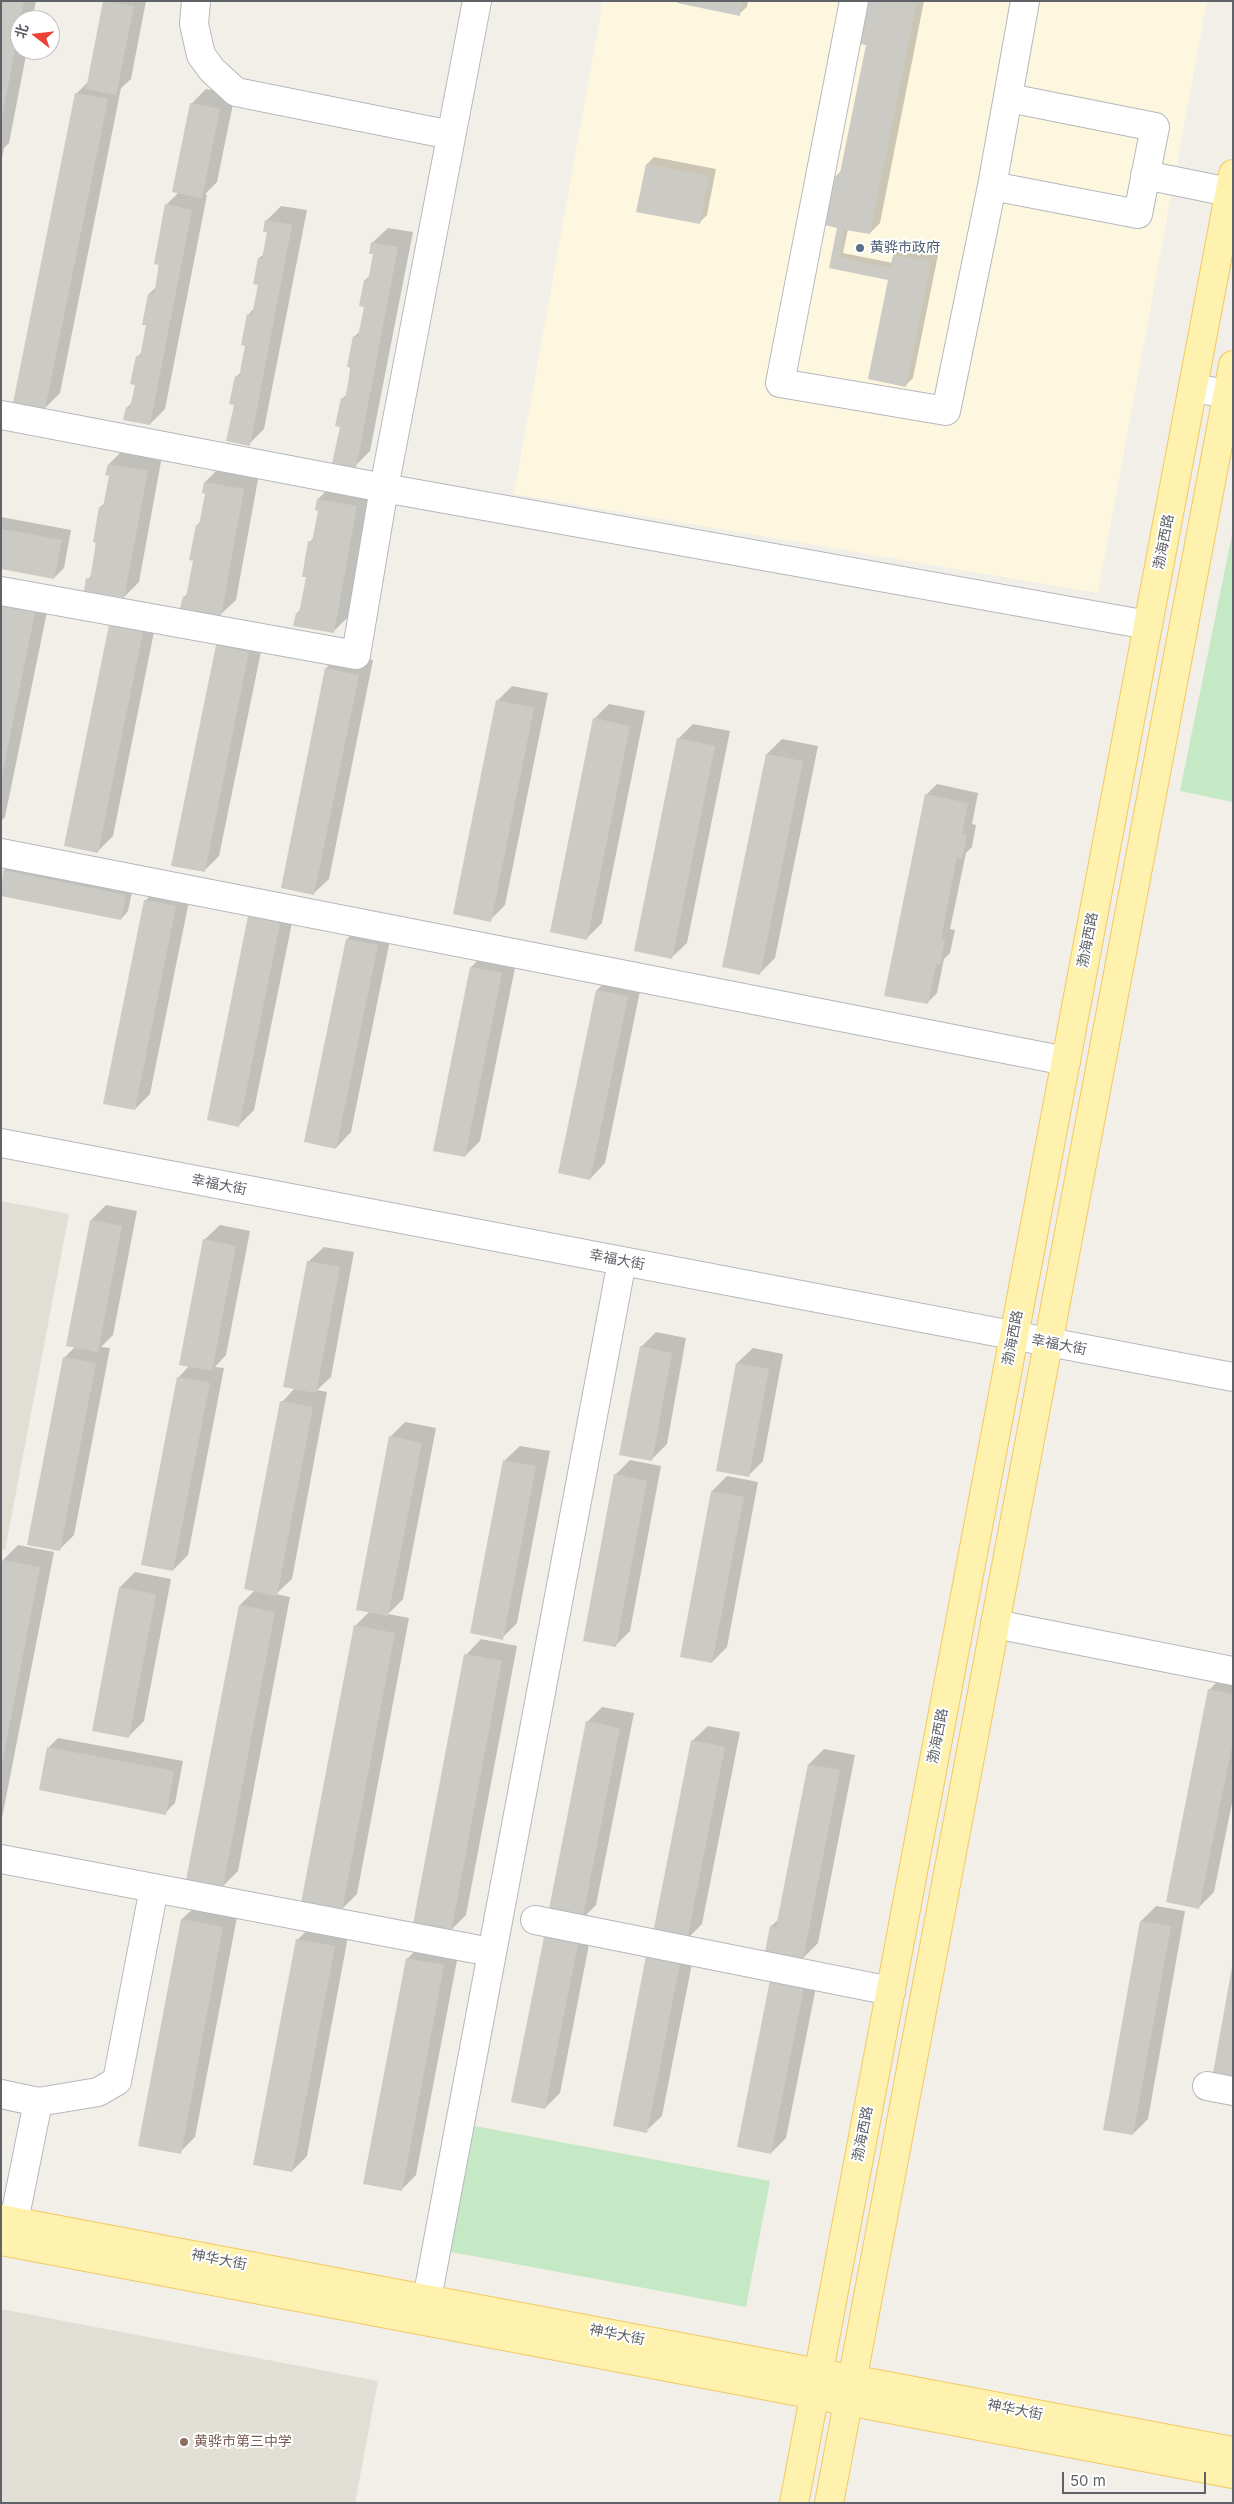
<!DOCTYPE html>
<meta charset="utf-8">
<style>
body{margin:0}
#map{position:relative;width:1234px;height:2504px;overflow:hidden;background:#f1efe8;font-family:Inter,"Noto Sans SC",sans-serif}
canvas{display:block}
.frame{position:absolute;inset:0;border:2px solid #5f6368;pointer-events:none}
.north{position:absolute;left:10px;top:10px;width:50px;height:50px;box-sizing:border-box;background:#fff;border:1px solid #bfc1c3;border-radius:50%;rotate:286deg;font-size:14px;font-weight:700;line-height:20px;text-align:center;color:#5f6368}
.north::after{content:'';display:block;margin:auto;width:18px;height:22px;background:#ea4335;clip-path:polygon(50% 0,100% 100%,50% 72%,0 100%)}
.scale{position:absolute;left:1062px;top:2472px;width:144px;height:22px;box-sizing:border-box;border:2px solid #5f6368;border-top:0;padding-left:6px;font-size:15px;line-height:18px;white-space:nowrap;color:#5f6368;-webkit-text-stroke:4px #fff;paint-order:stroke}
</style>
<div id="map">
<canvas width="1234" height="2504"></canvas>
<div class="frame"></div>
<div class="north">北</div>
<div class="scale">50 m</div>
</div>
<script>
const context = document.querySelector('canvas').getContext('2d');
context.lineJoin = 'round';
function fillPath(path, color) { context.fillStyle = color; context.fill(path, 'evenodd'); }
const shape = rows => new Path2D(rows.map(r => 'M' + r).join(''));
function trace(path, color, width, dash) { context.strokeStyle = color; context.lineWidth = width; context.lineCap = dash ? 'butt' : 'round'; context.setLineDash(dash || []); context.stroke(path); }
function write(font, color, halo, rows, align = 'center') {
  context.font = font + ' Inter,"Noto Sans SC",sans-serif'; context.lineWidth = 4; context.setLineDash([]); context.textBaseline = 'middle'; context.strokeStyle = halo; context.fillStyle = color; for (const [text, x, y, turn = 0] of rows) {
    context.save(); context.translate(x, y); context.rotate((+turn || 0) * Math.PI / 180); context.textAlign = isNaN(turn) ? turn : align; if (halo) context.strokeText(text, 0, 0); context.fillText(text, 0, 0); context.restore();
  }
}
fillPath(shape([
 [603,1,1207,1,1098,593,514,494]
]), '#fef7e0');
fillPath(shape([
 [1,1201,69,1214,5,1550,1,1549],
 [1,2309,378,2381,355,2503,1,2503]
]), '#e1ded6');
fillPath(shape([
 [1233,530,1233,802,1180,791],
 [469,2125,770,2181,746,2307,446,2251]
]), '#c5e8c5');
fillPath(shape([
 [1,1,36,1,32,20,20,20,20,50,27,50,9,143,4,148,1,163],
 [105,1,146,1,131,79,121,88,60,393,45,408,76,94,88,82],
 [679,1,748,1,747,7,739,14],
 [870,1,924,1,880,223,870,233,848,229,843,253,893,263,894,255,902,248,938,255,913,378,905,386,890,276,830,267,838,227,834,178,842,170,867,44],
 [206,89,235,94,217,182,205,194,207,195,165,409,150,424,127,407,133,402,136,384,137,357,142,352,147,324,144,324,149,294,156,287,166,205,179,192,191,104],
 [654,157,716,169,707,215,699,223,638,211,647,164],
 [281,206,307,210,264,429,249,444,235,404,236,377,241,372,246,345,248,315,255,307,260,284,259,258,264,254,268,231,266,221],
 [388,228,413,232,370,451,355,466,341,426,342,399,347,394,354,337,361,330,366,306,365,280,370,276,374,253,372,243],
 [124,449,162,456,139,582,124,597,88,579,92,575,100,507,105,503,110,475,109,464],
 [220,467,259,474,236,600,220,615,184,597,188,593,194,560,197,525,201,521,207,493,205,482],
 [333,484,372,491,348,617,333,632,297,613,301,609,307,576,310,542,314,537,319,510,316,509,318,499],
 [1,517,71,530,64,568,54,578,1,568],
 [18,591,50,597,5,817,1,821,1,616,3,606],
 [125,611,157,617,113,836,98,851,110,626],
 [232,630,264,637,219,856,204,871,217,645],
 [342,653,373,660,329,879,313,894,326,668],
 [512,686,548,693,505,905,490,920,497,701],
 [609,704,645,711,602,923,587,938,594,719],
 [693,724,730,731,687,943,671,958,678,739],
 [782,739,818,746,775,958,760,973,767,754],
 [937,784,978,793,972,824,976,825,972,847,966,853,950,929,955,930,950,953,944,959,937,993,927,1003,926,795],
 [11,863,133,887,128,911,121,919,1,895,4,870],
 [160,886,191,891,150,1094,135,1109,145,901],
 [264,902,295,908,254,1110,239,1125,249,917],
 [362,924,392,930,351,1132,336,1148,347,939],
 [486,952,517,958,480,1141,465,1156,471,967],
 [612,975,642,981,605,1163,590,1179,597,990],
 [106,1205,137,1211,113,1335,101,1347,110,1348,74,1535,59,1550,64,1358,76,1346,91,1220],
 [220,1225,250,1231,226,1355,215,1367,224,1368,188,1555,173,1570,178,1378,189,1366,204,1240],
 [324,1247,354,1252,331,1377,317,1390,327,1392,292,1579,276,1594,290,1597,238,1871,223,1886,240,1605,255,1590,282,1402,295,1388,308,1262],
 [656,1332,686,1338,667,1444,651,1460,641,1347],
 [753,1348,783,1354,763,1461,748,1476,737,1363],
 [405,1422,436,1428,403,1599,388,1614,409,1618,357,1894,342,1909,355,1626,370,1611,390,1437],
 [520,1446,550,1451,517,1623,502,1638,504,1461],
 [630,1460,661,1466,630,1631,615,1646,615,1475],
 [727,1476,758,1482,727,1647,712,1662,712,1491],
 [18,1545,54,1552,1,1823,1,1571,3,1560],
 [135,1572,171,1579,144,1721,129,1736,120,1587],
 [481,1639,517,1646,466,1915,451,1930,466,1655],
 [1224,1675,1233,1676,1233,1798,1214,1892,1199,1907,1209,1690],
 [602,1707,634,1713,596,1905,580,1921,593,1924,560,2093,545,2108,587,1722],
 [708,1726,740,1732,702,1924,687,1939,692,1741],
 [58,1738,183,1761,175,1803,165,1813,48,1748],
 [824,1749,855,1755,818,1943,803,1958,771,1926,779,1919,809,1764],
 [198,1904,238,1912,195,2137,180,2152,182,1919],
 [1156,1906,1185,1911,1148,2119,1133,2134,1141,1921],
 [313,1925,349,1931,307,2156,292,2171,297,1940],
 [696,1943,662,2116,646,2131,649,1952],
 [422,1944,459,1950,416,2175,401,2190,407,1959],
 [819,1972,786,2138,771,2153,772,1981]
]), '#0003');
fillPath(shape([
 [1,1,24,1,2,118,1,118],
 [103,1,134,6,116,95,86,89],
 [678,1,742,1,740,16,677,3],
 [868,1,917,1,870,234,845,230,839,257,890,268,893,255,931,262,906,387,868,379,888,280,829,268,837,228,824,225,833,177,839,178,866,45,860,44],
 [75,93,108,99,45,409,13,403],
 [190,103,220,109,202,198,172,192],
 [646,164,709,176,700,224,636,212],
 [165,204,192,210,150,425,123,420,126,407,130,408,135,385,130,384,136,356,140,357,146,325,142,325,148,294,154,295,159,265,154,264],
 [265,220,292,225,250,446,226,441,234,405,229,404,235,376,239,377,245,346,241,345,247,314,252,315,258,285,253,284,258,258,262,259,267,232,263,232],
 [371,242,398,247,356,468,332,463,340,427,335,426,341,398,345,399,351,368,347,367,353,336,358,337,364,307,359,306,364,280,368,281,373,254,369,254],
 [108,464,148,471,124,598,84,591,86,578,90,579,96,543,93,542,99,507,103,507,109,476,105,475],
 [204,482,244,489,221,616,180,609,183,596,186,597,193,561,189,560,196,525,199,525,205,494,202,493],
 [317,499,357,506,334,633,293,626,296,613,299,613,306,577,302,577,308,541,312,542,318,511,315,510],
 [1,529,62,540,54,579,1,569],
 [2,606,35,612,2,776,1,776],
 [109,625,143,632,98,853,64,846],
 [216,645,249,652,205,872,171,866],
 [325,668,359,675,314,895,281,888],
 [496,700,534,708,491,922,453,914],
 [593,718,630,726,587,940,550,932],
 [677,738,715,746,672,959,634,951],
 [766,754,803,761,760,975,722,967],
 [925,794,968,803,962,834,967,835,962,859,957,857,941,939,945,940,940,965,936,964,928,1004,884,996],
 [3,870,126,895,121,920,1,896],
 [144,900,176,906,135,1110,103,1104],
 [248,916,280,923,239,1127,207,1120],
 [346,939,378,945,336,1149,304,1142],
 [470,967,502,973,465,1157,433,1151],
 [596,990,628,996,590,1180,558,1173],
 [90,1220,122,1226,98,1352,66,1346],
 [203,1239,236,1246,212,1371,179,1365],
 [307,1261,340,1267,316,1393,283,1387],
 [640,1346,672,1353,652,1461,619,1455],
 [63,1357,96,1363,60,1551,27,1545],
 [736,1363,769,1369,749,1477,716,1471],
 [177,1377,210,1383,173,1571,141,1565],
 [280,1401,313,1407,277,1596,244,1589],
 [389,1436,422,1443,388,1616,356,1610],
 [503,1460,536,1466,503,1640,470,1633],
 [614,1474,647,1481,616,1647,583,1641],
 [711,1491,744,1497,712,1663,680,1657],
 [2,1560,40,1567,2,1764,1,1764],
 [119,1587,156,1594,129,1738,92,1731],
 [239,1605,275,1612,223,1887,186,1880],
 [354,1625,395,1633,342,1910,301,1903],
 [464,1654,502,1661,451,1932,413,1924],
 [1208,1689,1233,1694,1233,1741,1199,1909,1166,1902],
 [586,1721,620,1728,582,1921,548,1914],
 [691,1740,725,1747,687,1940,653,1933],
 [47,1747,174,1771,166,1815,39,1790],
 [808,1764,840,1770,803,1959,765,1952,770,1926,776,1927],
 [181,1919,223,1927,181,2154,138,2146],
 [1140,1921,1171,1926,1133,2135,1103,2130],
 [545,1932,579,1939,545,2109,511,2102],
 [296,1939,335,1946,292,2172,253,2165],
 [647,1951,681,1958,647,2133,613,2126],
 [406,1958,444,1965,402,2191,363,2184],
 [1232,1967,1233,1967,1233,2077,1213,2073],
 [770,1980,804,1987,771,2154,737,2147]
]), '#cccac5');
const minor = shape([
 [196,1,194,24,201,55,212,70,236,92,451,135],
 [854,1,780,383,946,411,992,186,1025,1],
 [1145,175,1229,192],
 [992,186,1138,214,1155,127,1009,98],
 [1193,388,1233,395],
 [1,415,384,488,1148,625],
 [1,591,356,655,384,488,477,1],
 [1,853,1066,1061],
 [1,1143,1233,1377],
 [995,1624,1233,1671],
 [1,1859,475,1949],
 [535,1920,891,1991],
 [1207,2086,1233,2091],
 [1,2094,38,2102,98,2092,117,2081,154,1888],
 [14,2221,38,2102],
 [427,2299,622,1261]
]);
const major = shape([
 [1,2219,1233,2451],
 [1,2241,1233,2474],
 [794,2503,1233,174],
 [829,2503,1233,365]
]);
trace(minor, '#b5b8bc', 30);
trace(major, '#f2c960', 30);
trace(minor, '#fff', 28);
trace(major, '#fff2af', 28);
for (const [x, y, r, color] of [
 [860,248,5,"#5c6f8a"],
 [184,2442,5,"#8d6e63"]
]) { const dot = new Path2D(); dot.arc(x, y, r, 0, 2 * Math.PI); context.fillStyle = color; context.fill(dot); trace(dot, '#fff', 2); }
write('14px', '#4e5e75', '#fff', [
 ["黄骅市政府",870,248]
], 'left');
write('14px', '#5f6368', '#fff', [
 ["渤海西路",1164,542,-79],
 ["渤海西路",1088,940,-79],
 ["幸福大街",219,1185,11],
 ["幸福大街",617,1260,11],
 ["渤海西路",1013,1338,-79],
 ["幸福大街",1059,1345,11],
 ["渤海西路",938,1736,-79],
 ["渤海西路",863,2134,-79],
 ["神华大街",219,2260,11],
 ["神华大街",617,2335,11],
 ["神华大街",1015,2410,11]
]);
write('14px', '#785e54', '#fff', [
 ["黄骅市第三中学",194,2442]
], 'left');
</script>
